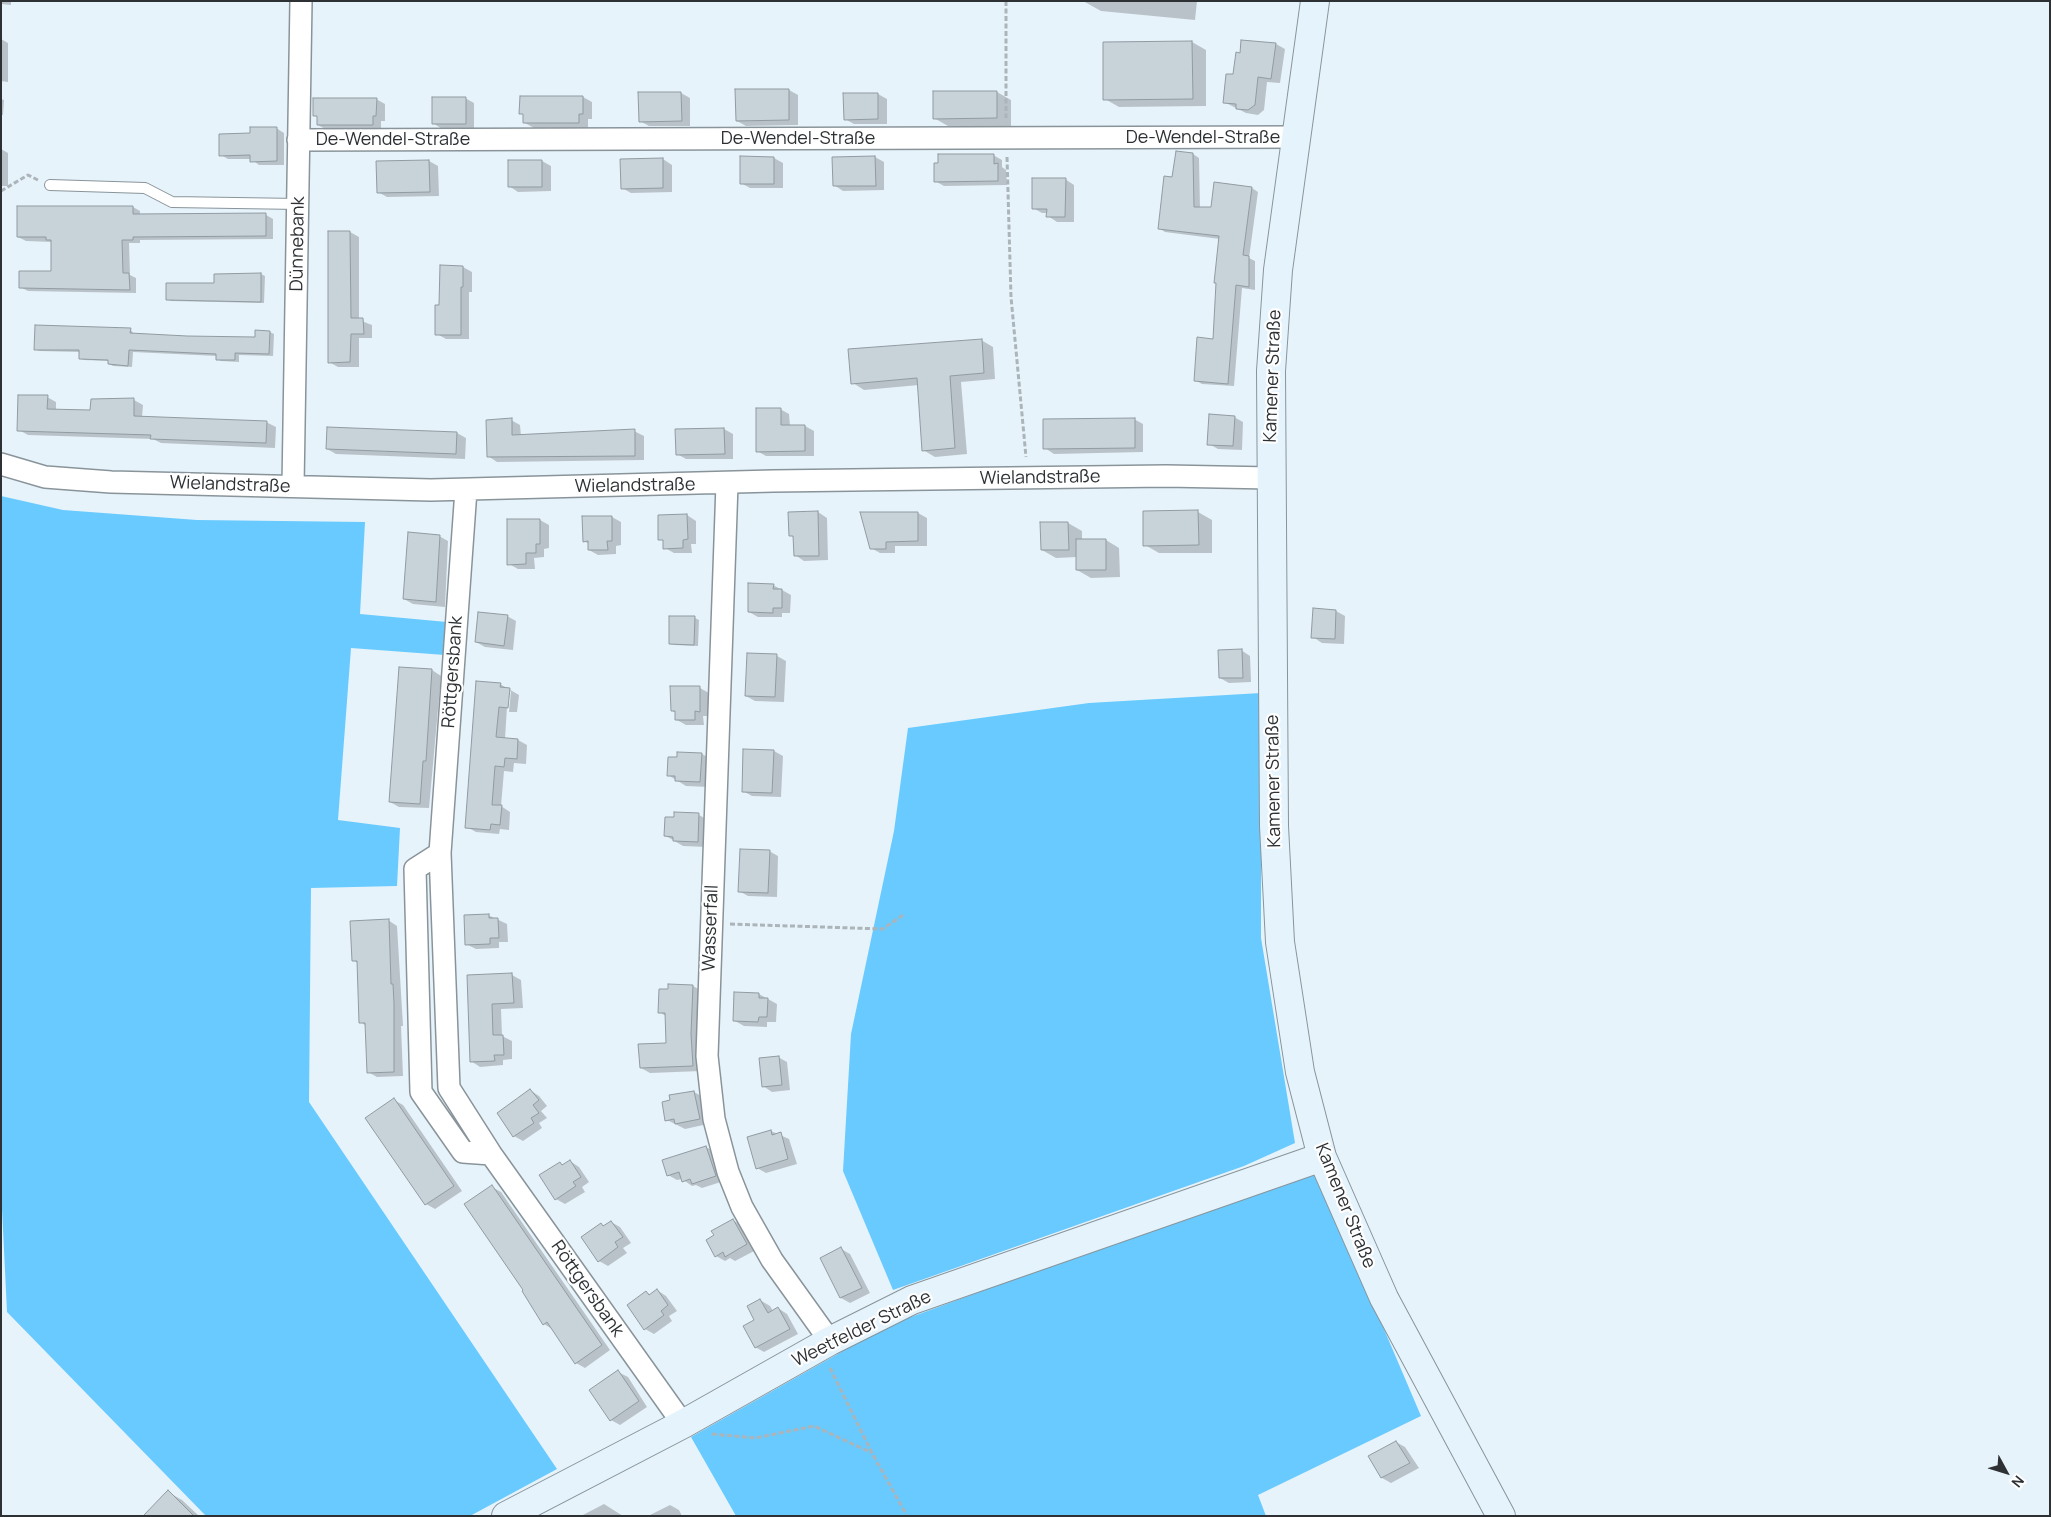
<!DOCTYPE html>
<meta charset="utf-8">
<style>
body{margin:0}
#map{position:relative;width:2051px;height:1517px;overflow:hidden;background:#e7f3fa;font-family:Manrope,sans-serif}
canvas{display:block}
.frame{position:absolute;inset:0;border:2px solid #2d3134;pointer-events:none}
.north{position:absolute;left:1981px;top:1447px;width:50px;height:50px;-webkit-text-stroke:4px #fefefe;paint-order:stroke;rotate:129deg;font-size:14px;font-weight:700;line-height:20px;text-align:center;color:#2d3134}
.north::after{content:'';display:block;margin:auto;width:18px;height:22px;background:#2d3134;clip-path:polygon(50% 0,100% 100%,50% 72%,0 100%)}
</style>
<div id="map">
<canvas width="2051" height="1517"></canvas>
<div class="frame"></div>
<div class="north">N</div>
</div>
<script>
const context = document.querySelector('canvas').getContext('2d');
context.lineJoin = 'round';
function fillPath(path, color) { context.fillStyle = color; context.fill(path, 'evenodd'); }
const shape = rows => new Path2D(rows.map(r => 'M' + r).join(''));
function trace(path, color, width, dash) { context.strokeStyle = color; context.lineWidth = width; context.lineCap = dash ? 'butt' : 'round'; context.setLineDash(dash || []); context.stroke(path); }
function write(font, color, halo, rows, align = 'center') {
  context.font = font + ' Manrope,sans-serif'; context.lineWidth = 4.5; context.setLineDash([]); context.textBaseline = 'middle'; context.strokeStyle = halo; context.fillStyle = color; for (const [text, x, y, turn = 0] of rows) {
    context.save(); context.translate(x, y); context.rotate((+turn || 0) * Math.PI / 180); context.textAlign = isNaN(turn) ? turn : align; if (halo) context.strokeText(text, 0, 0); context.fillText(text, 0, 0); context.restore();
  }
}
fillPath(shape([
 [1,496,63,510,197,520,365,522,360,614,447,622,445,655,351,648,338,820,400,828,397,886,311,888,309,1102,557,1469,470,1516,206,1516,7,1312,1,1188],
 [1261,693,1261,938,1295,1143,1244,1166,893,1290,843,1171,851,1034,894,831,908,728,1089,703],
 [1322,1167,1369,1294,1421,1416,1258,1495,1266,1516,736,1516,691,1437,889,1325]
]), '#68caff');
fillPath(shape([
 [1,1,11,1,11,5,1,4],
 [1083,1,1197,1,1195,20,1101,11],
 [1,39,8,43,8,82,1,81],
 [1243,41,1276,44,1285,49,1280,83,1267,82,1264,110,1258,115,1246,113,1224,102,1241,54],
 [1192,42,1206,50,1206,106,1119,107,1105,99],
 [789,90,798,95,798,125,746,126,737,121],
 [997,92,1011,100,1011,126,948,126,934,118],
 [681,93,690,98,690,126,649,126,640,121],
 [878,94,887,99,887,124,854,124,845,119],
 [583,97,592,102,592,119,588,119,588,128,534,128,525,123,525,115,521,113],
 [465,98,474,103,474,128,442,129,433,123],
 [1,99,4,100,3,115,1,115],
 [376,99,385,104,385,121,381,121,381,129,327,130,318,125,318,117,314,115],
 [276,128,284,133,284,165,259,165,251,159,228,159,221,155,251,134],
 [1,149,8,153,8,186,1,186],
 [1193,154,1199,158,1200,208,1212,209,1252,188,1258,192,1249,258,1255,261,1255,290,1242,288,1234,386,1202,384,1195,380,1214,340,1220,239,1165,232,1159,228,1173,178],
 [993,155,1002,160,1002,167,1006,170,1007,185,944,186,935,181],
 [875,157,884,162,884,190,843,191,834,185],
 [774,158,783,163,783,188,750,188,741,183],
 [663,159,672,165,672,192,631,193,622,188],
 [429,161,438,166,439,196,387,197,378,192,377,162],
 [542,161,551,166,551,191,518,192,509,186],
 [1065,179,1074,185,1074,222,1057,222,1048,216,1048,213,1042,213,1033,208],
 [133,207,140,211,140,215,266,215,273,219,273,239,140,240,140,243,129,243,130,275,136,278,136,293,28,291,20,287,52,272,52,242,26,241,18,237],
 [329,232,350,232,359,237,359,320,372,325,372,338,359,338,359,367,338,367,329,362],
 [463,267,472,272,472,292,469,292,469,339,446,339,437,334],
 [261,274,265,276,264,303,171,301,167,299],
 [130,329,134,334,256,339,270,332,274,334,273,356,239,355,239,362,221,361,217,359,217,356,133,352,132,367,113,366,109,364,109,361,84,360,80,358,80,352,39,351,35,349],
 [981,340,993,347,995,379,961,382,967,454,935,457,923,450,919,385,864,390,853,383],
 [47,397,56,402,56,410,92,411,134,400,143,405,142,417,266,422,276,427,275,448,161,443,153,439,28,435,19,430],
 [780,409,789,414,790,426,805,426,814,431,814,456,766,456,757,451],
 [1234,417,1243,422,1242,450,1218,449,1209,444],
 [1134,419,1143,424,1143,452,1054,454,1045,448],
 [511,420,520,425,521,436,634,431,644,436,644,460,497,462,488,456],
 [724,429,733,434,733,459,686,459,677,454],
 [457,433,466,438,465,459,336,454,327,449],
 [818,512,827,518,828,560,804,561,795,555,795,538,790,535],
 [1144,512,1198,512,1212,520,1212,553,1159,553,1145,545],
 [918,513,927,518,927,546,895,546,895,553,880,553,871,548],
 [687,515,696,521,696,544,691,544,692,553,674,553,665,548,665,542,660,539],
 [612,517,621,522,621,545,616,546,616,554,598,555,589,550,589,544,584,541],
 [540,520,549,525,549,548,544,549,544,557,534,558,535,569,518,569,509,564],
 [1068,523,1082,531,1082,541,1106,540,1119,548,1120,577,1091,578,1077,570,1077,557,1056,558,1042,550],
 [439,536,448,541,445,607,413,604,404,599],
 [773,585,791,595,790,613,782,613,782,617,758,617,749,612],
 [1336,611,1345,616,1344,644,1322,643,1313,637],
 [507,616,516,621,513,650,485,647,476,642],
 [695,618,699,620,698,646,674,645,670,643],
 [1241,650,1250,656,1251,682,1229,683,1220,678],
 [777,656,786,661,784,702,755,701,746,696],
 [432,670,441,676,429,808,399,807,390,802],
 [500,684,519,695,517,712,509,712,511,691,508,691,505,739,518,740,527,745,526,764,514,763,513,772,504,771,501,806,510,812,509,830,500,829,499,834,476,832,467,827],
 [700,688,709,693,709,716,703,716,704,725,686,725,677,720,677,713,672,711],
 [774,751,783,756,781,797,752,796,743,791],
 [702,754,711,759,709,787,686,786,668,775,678,758],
 [676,814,699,815,708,820,707,847,683,846,666,836,675,819],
 [769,851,778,856,777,897,748,896,739,891],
 [488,915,507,924,508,942,499,942,499,948,476,949,466,944],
 [388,920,397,926,403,1026,401,1026,403,1076,377,1077,368,1072,366,1026,361,1022,359,964,353,960],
 [512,975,521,980,523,1008,501,1009,502,1036,512,1041,512,1059,503,1060,503,1065,480,1067,471,1061,468,977],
 [693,986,702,991,701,1071,650,1073,641,1068,668,1045,666,1016,659,1012,669,990],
 [759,994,777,1004,776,1022,767,1022,767,1027,744,1026,735,1021],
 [778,1057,787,1062,790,1090,772,1092,763,1086],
 [530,1090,539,1096,547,1106,541,1111,547,1118,539,1123,542,1128,523,1141,514,1136],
 [694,1092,703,1097,708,1124,685,1129,667,1120],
 [394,1100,403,1105,462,1191,435,1209,426,1204],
 [771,1131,789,1139,797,1164,766,1173,757,1168],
 [706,1147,715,1152,724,1181,702,1188,696,1185,692,1186,682,1179,677,1180,668,1175],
 [570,1161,579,1167,589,1182,582,1187,585,1192,565,1204,556,1199,560,1163,564,1166],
 [492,1187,501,1192,610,1350,585,1368,576,1363,552,1329,544,1324,525,1290],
 [733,1220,742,1226,756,1250,735,1261,730,1258,725,1261,716,1256],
 [611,1222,620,1227,631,1243,623,1248,627,1253,608,1266,599,1261,601,1224,605,1227],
 [841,1249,850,1254,870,1293,850,1303,841,1298,822,1258],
 [657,1290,666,1296,677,1311,669,1316,672,1321,654,1334,645,1329,646,1292,651,1295],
 [760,1300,770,1306,773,1311,778,1308,787,1314,798,1334,764,1352,755,1347,756,1320],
 [618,1372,628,1377,647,1407,620,1425,611,1420],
 [1396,1442,1405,1447,1419,1468,1391,1483,1382,1478],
 [168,1492,182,1500,199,1516,145,1516],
 [604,1504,623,1516,581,1516],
 [670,1505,679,1510,682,1516,648,1516]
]), '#0003');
const building = shape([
 [1241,40,1276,43,1271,79,1258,77,1255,105,1248,110,1236,109,1236,104,1223,103,1226,74,1233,74,1236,52,1240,53,1241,40],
 [1192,41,1193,99,1103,100,1103,42,1192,41],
 [735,89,789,89,789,120,736,121,735,89],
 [933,91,997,91,997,118,933,119,933,91],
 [638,92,681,92,682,121,639,122,638,92],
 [843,93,878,93,878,119,844,120,843,93],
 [520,96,583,96,583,114,579,114,579,123,523,123,523,114,519,114,520,96],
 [432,97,466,97,466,124,432,124,432,97],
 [313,98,377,98,376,116,373,116,373,125,317,125,317,116,313,116,313,98],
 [250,127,277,127,277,161,250,162,250,155,219,156,219,134,250,133,250,127],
 [1176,151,1193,153,1194,207,1211,207,1214,182,1252,187,1243,255,1249,256,1249,287,1236,285,1228,384,1194,381,1197,337,1213,339,1216,283,1214,283,1219,236,1158,229,1164,176,1172,177,1176,151],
 [938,154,994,154,994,164,998,163,998,181,934,182,934,163,938,163,938,154],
 [740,156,774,157,774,184,740,184,740,156],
 [875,156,876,186,833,186,832,157,875,156],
 [663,158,663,188,621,189,620,159,663,158],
 [429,160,430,192,377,193,376,161,429,160],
 [508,160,542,160,542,187,508,187,508,160],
 [1032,178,1066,178,1065,217,1046,217,1047,209,1032,209,1032,178],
 [17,206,133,206,133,214,266,213,266,236,133,237,133,240,122,240,123,273,129,273,130,290,19,288,19,271,51,271,51,240,46,240,46,237,17,237,17,206],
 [328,231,350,231,351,318,363,318,364,334,351,334,350,362,328,363,328,231],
 [440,265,463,266,463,287,461,287,461,335,435,335,435,305,439,305,440,265],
 [261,273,261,302,166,300,166,283,214,283,214,274,261,273],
 [35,325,131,328,130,333,187,336,255,337,255,330,270,331,269,354,235,353,235,360,216,360,216,354,129,350,128,366,108,364,108,360,79,359,79,350,34,350,35,325],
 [982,339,984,373,950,376,955,448,922,451,917,378,851,384,848,349,982,339],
 [18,395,48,395,47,409,90,410,91,399,134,398,134,416,267,421,266,443,150,439,151,435,17,431,18,395],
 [756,408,781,408,781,425,805,425,805,451,756,452,756,408],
 [1209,414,1235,416,1233,446,1207,445,1209,414],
 [512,418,512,435,635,429,635,456,487,457,486,420,512,418],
 [1135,418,1135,448,1043,449,1043,419,1135,418],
 [327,427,457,432,456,454,326,449,327,427],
 [724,428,725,454,676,455,675,429,724,428],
 [1198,510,1199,545,1143,546,1143,511,1198,510],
 [818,511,819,556,794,556,793,536,789,536,788,512,818,511],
 [860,512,918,512,918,541,886,542,886,549,870,549,860,512],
 [687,514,688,539,683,540,683,548,663,549,663,540,658,540,658,515,687,514],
 [582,516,612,516,612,541,607,541,608,550,588,550,588,541,583,542,582,516],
 [507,519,540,519,540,544,536,544,536,553,526,553,526,564,507,565,507,519],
 [1040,522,1068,522,1069,550,1041,550,1040,522],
 [408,532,440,535,436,602,403,599,408,532],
 [1076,539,1106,539,1106,570,1076,570,1076,539],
 [748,583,774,584,773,589,782,589,782,608,773,608,773,613,748,612,748,583],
 [1313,608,1336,610,1335,639,1311,638,1313,608],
 [478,612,508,615,504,646,475,642,478,612],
 [669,616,695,616,694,645,669,644,669,616],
 [1242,649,1243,678,1219,678,1218,650,1242,649],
 [747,653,777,654,775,697,745,696,747,653],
 [399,667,432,669,426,761,423,761,420,804,389,802,399,667],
 [476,681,501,683,500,687,510,688,508,708,499,707,496,737,518,739,517,759,505,758,504,767,495,766,492,805,502,805,500,825,491,824,490,830,465,828,476,681],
 [670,686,700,686,700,712,695,711,695,720,675,720,675,711,671,711,670,686],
 [743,749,774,750,772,793,742,792,743,749],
 [677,752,702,753,700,782,675,781,675,776,667,776,668,757,677,757,677,752],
 [674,812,699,813,698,842,673,841,673,837,664,836,665,817,674,817,674,812],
 [740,849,770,850,768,893,738,892,740,849],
 [489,914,489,918,498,918,499,938,490,938,490,944,465,945,464,915,489,914],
 [389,919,391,984,393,984,394,1003,394,1072,367,1073,365,1023,359,1023,357,961,352,961,350,921,389,919],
 [512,973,514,1003,492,1004,493,1035,503,1035,504,1055,494,1055,495,1061,470,1062,467,975,512,973],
 [668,984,693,985,691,1034,693,1066,640,1068,638,1044,666,1043,665,1013,658,1013,659,989,668,989,668,984],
 [734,992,759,993,759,998,768,998,767,1017,759,1017,758,1022,733,1021,734,992],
 [779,1056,782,1085,762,1087,759,1058,779,1056],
 [530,1089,539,1100,533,1105,539,1113,531,1118,534,1123,513,1137,497,1113,530,1089],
 [694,1091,700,1119,675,1124,674,1119,665,1121,662,1102,670,1100,669,1095,694,1091],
 [394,1098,454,1186,425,1205,365,1118,394,1098],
 [771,1130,772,1135,781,1132,788,1159,756,1169,747,1137,771,1130],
 [706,1146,716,1176,692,1184,690,1179,682,1182,679,1172,667,1176,662,1160,706,1146],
 [570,1160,581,1177,573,1182,576,1186,555,1200,539,1175,560,1162,562,1165,570,1160],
 [492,1185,602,1345,575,1364,547,1322,543,1325,522,1291,523,1290,464,1204,492,1185],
 [733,1219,747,1244,725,1257,723,1252,715,1257,706,1240,714,1235,711,1231,733,1219],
 [611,1221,623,1237,615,1242,618,1247,598,1262,581,1237,601,1223,603,1226,611,1221],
 [841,1247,862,1288,840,1298,820,1258,841,1247],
 [657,1289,668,1305,661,1311,664,1315,644,1330,627,1305,646,1291,649,1295,657,1289],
 [760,1299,768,1313,778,1307,790,1329,755,1348,743,1326,754,1320,747,1306,760,1299],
 [618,1370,639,1401,610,1421,589,1390,618,1370],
 [1396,1441,1410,1463,1381,1478,1368,1456,1396,1441],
 [168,1490,194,1516,143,1516,168,1490]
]);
fillPath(building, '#c7d2d9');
trace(building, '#909ba1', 1);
const lane = shape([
 [50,185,145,188,172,202,299,204]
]);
const street = shape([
 [298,140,1298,137],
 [1,464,45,477,111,482,431,490,773,481,1166,476,1271,478],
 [727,484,707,1056,714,1119,728,1172,742,1207,772,1260,830,1341],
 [293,486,301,1],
 [466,490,440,853,449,1088,491,1154,683,1424],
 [440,853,415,869,421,1092,463,1152,491,1154]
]);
const secondary = shape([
 [1315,1,1278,270,1271,371,1274,826,1280,942,1300,1072,1322,1157,1384,1298,1501,1516],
 [506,1516,683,1424,830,1341,912,1300,1322,1157]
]);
trace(lane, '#89949a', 12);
trace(street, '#89949a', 24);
trace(secondary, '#89949a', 30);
trace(shape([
 [1006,1,1006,118],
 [1007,157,1011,297,1026,457],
 [1,191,28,175,38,180],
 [730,924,883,929,903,915],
 [830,1368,872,1453,907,1516],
 [712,1434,756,1438,814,1426,872,1453]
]), '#aab4b9', 3, [5, 2.5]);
trace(lane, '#fff', 10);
trace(street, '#fff', 21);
trace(secondary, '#e4f3fc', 28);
write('18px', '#2d3134', '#fefefe', [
 ["De-Wendel-Straße",1203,138],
 ["De-Wendel-Straße",798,139],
 ["De-Wendel-Straße",393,140],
 ["Dünnebank",298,244,-89],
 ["Kamener Straße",1273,376,-88],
 ["Wielandstraße",1040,478,-1],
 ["Wielandstraße",230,485,2],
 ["Wielandstraße",635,486,-1],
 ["Röttgersbank",453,672,-86],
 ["Kamener Straße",1274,781,-91],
 ["Wasserfall",711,928,-88],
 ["Kamener Straße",1345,1206,68],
 ["Röttgersbank",587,1289,55],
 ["Weetfelder Straße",862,1329,-26]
]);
</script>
